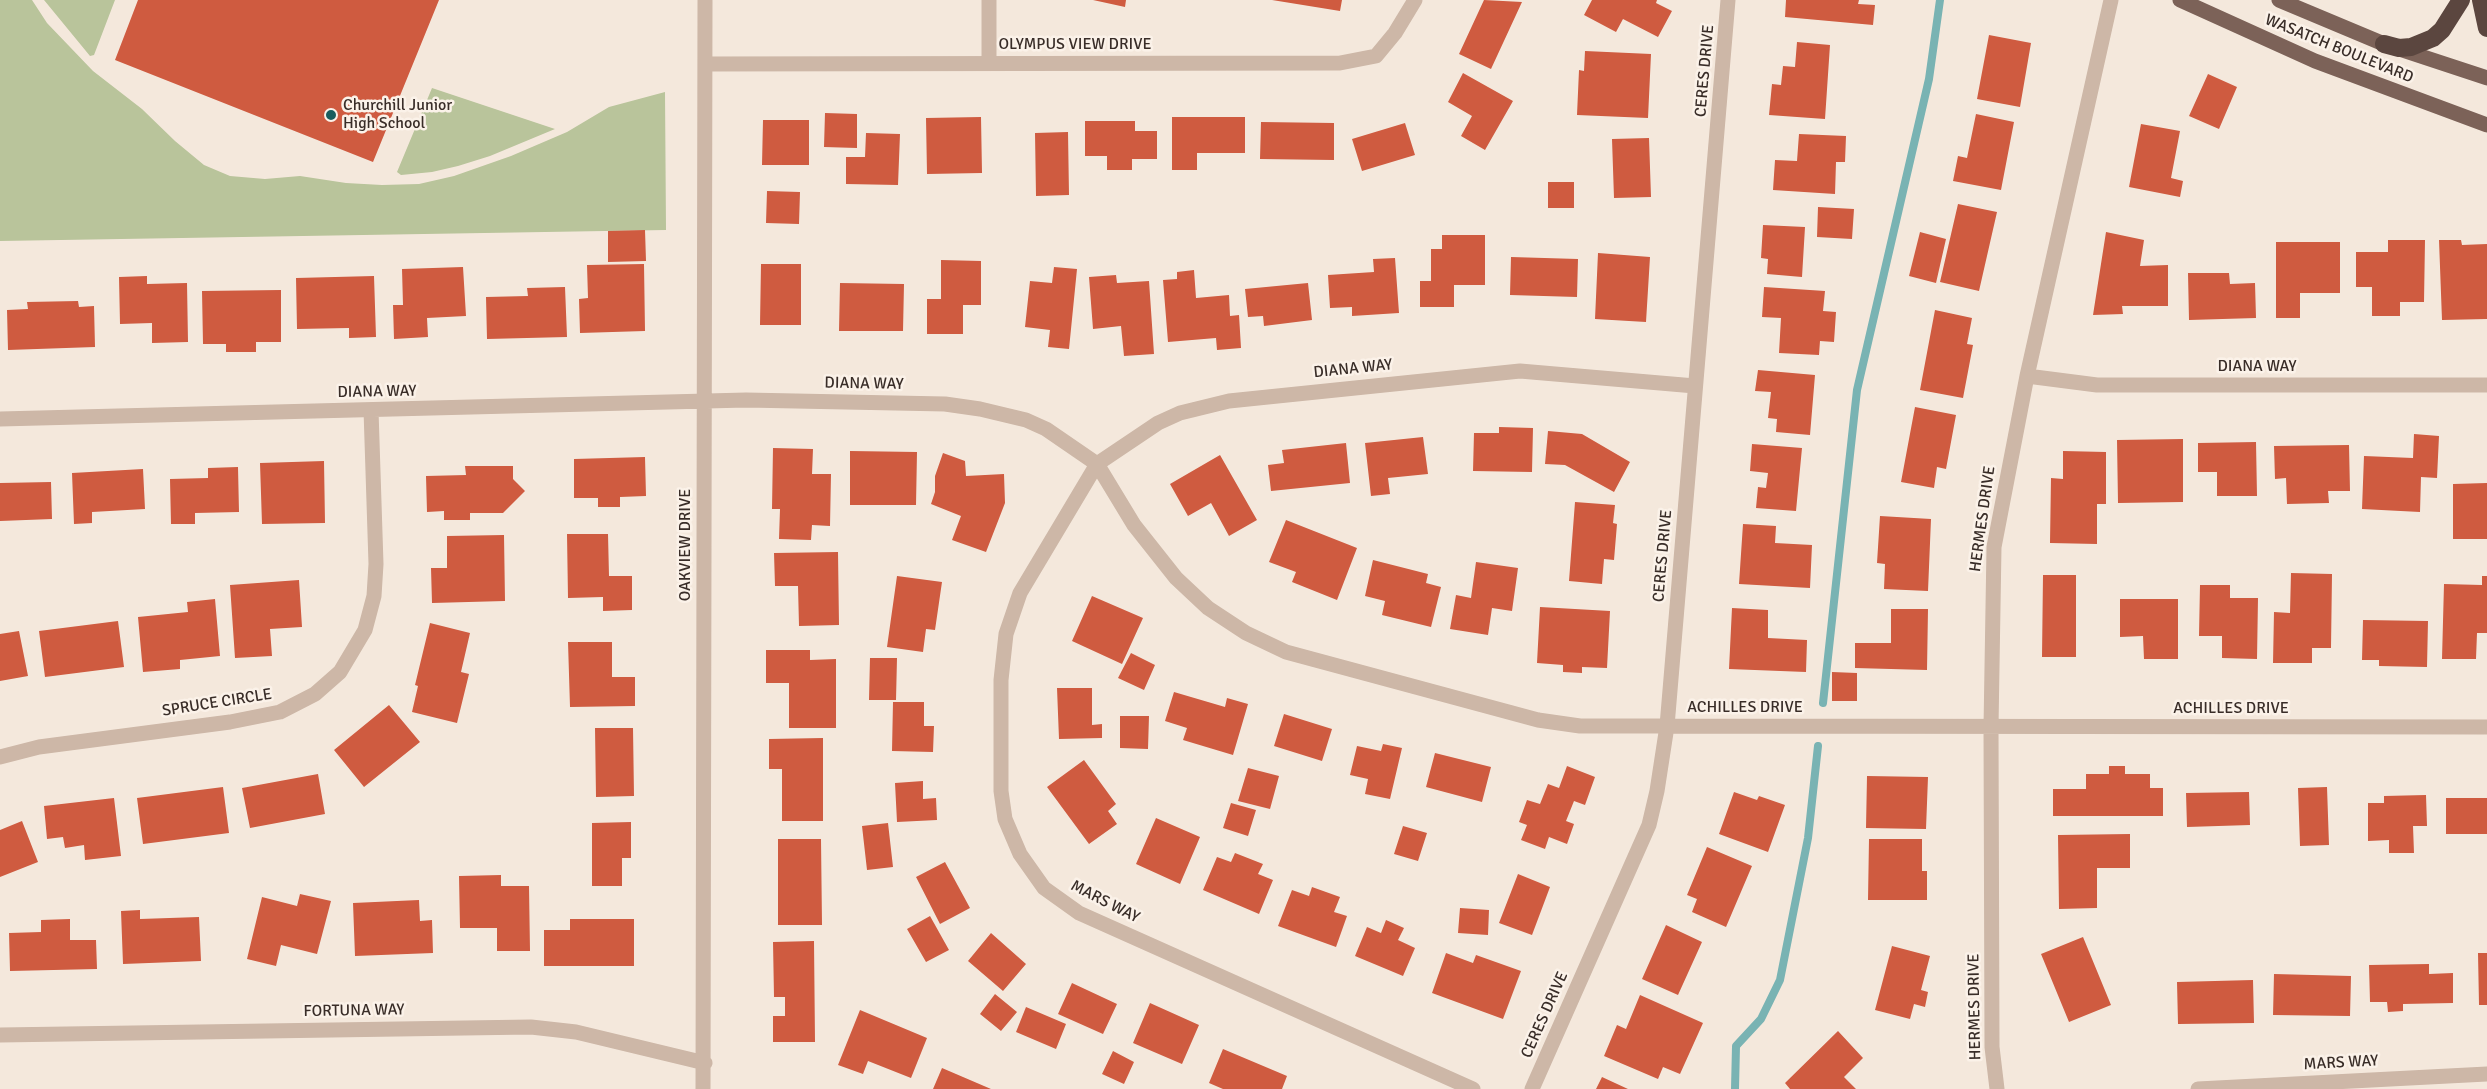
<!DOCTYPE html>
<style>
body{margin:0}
canvas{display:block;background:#f4e8dc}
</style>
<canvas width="2487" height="1089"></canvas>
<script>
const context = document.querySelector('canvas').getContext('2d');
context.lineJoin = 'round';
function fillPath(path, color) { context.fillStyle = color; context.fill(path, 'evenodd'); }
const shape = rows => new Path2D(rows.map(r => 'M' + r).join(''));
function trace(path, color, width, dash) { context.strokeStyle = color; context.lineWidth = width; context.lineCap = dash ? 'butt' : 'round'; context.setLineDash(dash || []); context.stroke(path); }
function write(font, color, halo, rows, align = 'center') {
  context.font = font + ' Signika,sans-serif'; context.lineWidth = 5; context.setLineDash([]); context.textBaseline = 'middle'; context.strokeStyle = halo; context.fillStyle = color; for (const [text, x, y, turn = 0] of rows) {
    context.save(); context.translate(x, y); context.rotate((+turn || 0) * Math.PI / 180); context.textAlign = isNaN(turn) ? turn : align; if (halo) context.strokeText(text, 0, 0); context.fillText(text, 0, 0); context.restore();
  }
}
fillPath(shape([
 [0,0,32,0,47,23,93,71,142,109,175,141,204,165,230,176,265,179,300,176,346,183,382,185,419,184,454,176,511,156,567,132,609,107,665,92,666,230,0,241],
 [44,0,115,0,94,55,90,56],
 [432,88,555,129,490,156,458,166,432,172,401,175,397,172]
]), '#b9c49b');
trace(shape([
 [1823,703,1857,390,1929,79,1940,0],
 [1735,1089,1736,1046,1761,1019,1780,980,1808,838,1818,746]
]), '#79b3b3', 8);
fillPath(shape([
 [138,0,439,0,373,162,115,60],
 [1093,0,1126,0,1125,7],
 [1272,0,1342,0,1340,11],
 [1484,0,1522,2,1491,69,1459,54],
 [1592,0,1657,0,1656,3,1672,11,1658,37,1623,19,1616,32,1584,15],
 [1786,0,1859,0,1858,4,1875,5,1873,25,1785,17],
 [1989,35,2031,43,2020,107,1977,99],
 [1797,42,1830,45,1825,119,1769,115,1772,84,1781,85,1783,66,1795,67],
 [1585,51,1651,54,1648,118,1577,115,1579,70,1584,71],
 [1463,73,1513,101,1485,150,1461,136,1472,116,1448,102],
 [2208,74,2237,87,2219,129,2189,116],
 [825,113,857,114,857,148,824,147],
 [1976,114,2014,122,2001,190,1953,181,1958,156,1967,158],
 [981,117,982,173,927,174,926,118],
 [1172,117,1245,117,1245,153,1197,153,1197,170,1172,170],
 [763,120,809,120,809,165,762,165],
 [1085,121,1135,121,1135,131,1157,131,1157,159,1132,159,1132,170,1107,170,1107,156,1085,156],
 [1261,122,1334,123,1334,160,1260,159],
 [1405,123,1415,155,1362,171,1352,139],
 [2141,124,2180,131,2171,178,2183,181,2180,197,2129,187],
 [1068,132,1069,195,1036,196,1035,133],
 [866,133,900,134,898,185,846,184,846,157,865,157],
 [1799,134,1846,136,1845,162,1836,162,1835,194,1773,190,1775,160,1797,161],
 [1649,138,1651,197,1614,198,1612,139],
 [1548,182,1574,182,1574,208,1548,208],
 [767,191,800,192,799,224,766,223],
 [1958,204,1997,212,1979,291,1940,282],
 [1818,207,1854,209,1852,239,1817,237],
 [1763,225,1805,227,1802,277,1767,274,1768,259,1761,258],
 [645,230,646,261,608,262,608,231],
 [1920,232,1946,239,1936,283,1909,276],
 [2106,232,2144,240,2140,266,2168,265,2168,306,2122,306,2123,314,2093,315],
 [1442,235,1485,235,1485,285,1454,285,1454,307,1420,307,1420,281,1431,281,1431,249,1442,249],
 [2388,240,2425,240,2424,302,2400,302,2400,316,2372,316,2372,287,2356,287,2356,252,2388,252],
 [2439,240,2461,240,2462,245,2487,244,2487,319,2442,320],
 [2276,242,2340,242,2340,293,2300,293,2300,318,2276,318],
 [1598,253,1650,257,1646,322,1595,319],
 [1511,257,1578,259,1577,297,1510,295],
 [1395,258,1399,313,1352,316,1352,307,1330,308,1328,275,1374,272,1373,259],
 [941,260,981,261,981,305,963,305,963,334,927,334,927,299,941,299],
 [644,264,645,331,580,333,579,299,588,298,587,265],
 [761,264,801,264,801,325,760,325],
 [463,267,466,316,427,318,428,337,394,339,393,305,403,305,402,269],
 [1054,267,1077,269,1069,349,1048,347,1050,330,1025,327,1030,281,1052,283],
 [1194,270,1196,298,1229,295,1230,316,1239,315,1241,348,1217,350,1216,338,1168,342,1163,280,1177,279,1177,272],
 [2188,273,2229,273,2230,284,2255,283,2256,318,2189,320],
 [1116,275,1117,283,1149,281,1154,354,1124,356,1121,326,1093,329,1089,277],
 [147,276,147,284,187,283,188,342,152,343,152,323,120,324,119,277],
 [374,276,376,337,349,338,349,328,297,329,296,278],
 [840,283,904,284,903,331,839,331],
 [1308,283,1312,320,1264,326,1263,316,1248,317,1245,289],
 [565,287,567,337,487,339,486,297,528,296,527,288],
 [1764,287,1825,291,1823,311,1836,312,1834,342,1820,341,1819,355,1779,353,1781,318,1762,317],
 [281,290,281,342,256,342,256,352,226,352,226,344,203,344,202,291],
 [78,301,79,307,94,306,95,347,8,350,7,310,28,309,27,302],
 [1935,310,1972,318,1967,344,1973,345,1963,398,1920,390],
 [1758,370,1815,375,1810,435,1776,432,1777,419,1768,418,1771,392,1755,391],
 [1915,407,1956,415,1946,469,1937,467,1934,488,1901,482],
 [1499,427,1533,428,1532,472,1473,471,1474,433,1499,433],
 [1548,431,1582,434,1630,462,1614,492,1565,465,1545,464],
 [2414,434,2439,436,2437,478,2421,477,2420,512,2362,509,2364,456,2413,458],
 [1423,437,1428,474,1388,478,1390,494,1371,496,1365,443],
 [2183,439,2183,502,2118,503,2117,440],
 [2256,442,2257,496,2217,496,2217,472,2198,472,2198,443],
 [1346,443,1350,483,1271,491,1268,465,1284,463,1282,450],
 [1752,444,1802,448,1796,511,1756,508,1758,487,1766,488,1768,473,1750,471],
 [2349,445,2350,491,2328,491,2329,503,2287,504,2286,478,2275,479,2274,446],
 [773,448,813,449,812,474,831,474,830,526,812,525,811,540,779,539,780,509,772,509],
 [850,451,917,452,916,505,850,505],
 [2063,451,2106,452,2106,504,2097,504,2097,544,2050,543,2051,478,2063,479],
 [943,453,965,461,966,476,1004,474,1005,503,986,552,952,540,961,516,931,504,935,492,935,476],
 [1220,455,1257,520,1229,536,1211,503,1188,516,1170,484],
 [645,457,646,496,620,497,620,507,598,507,598,498,574,498,574,459],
 [324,461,325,523,262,524,260,463],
 [465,466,513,466,513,479,525,491,503,513,470,513,470,520,444,520,444,511,427,512,426,476,466,475],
 [238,467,239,512,195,513,195,524,171,524,170,479,208,478,208,468],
 [143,469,145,509,92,512,92,523,74,524,72,473],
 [51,482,52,519,0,521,0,483],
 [2487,483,2487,539,2453,539,2453,484],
 [1575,502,1615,505,1613,523,1617,524,1614,560,1604,559,1602,584,1569,581],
 [1880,516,1931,519,1928,591,1884,589,1885,564,1877,563],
 [1286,520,1357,548,1337,600,1292,582,1296,572,1269,562],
 [1743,524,1776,526,1775,543,1812,545,1810,588,1739,584],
 [567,534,608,534,609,576,632,576,632,610,603,611,603,597,568,598],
 [504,535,505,601,432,603,431,568,447,568,447,536],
 [838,552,839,625,799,626,798,586,775,586,774,553],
 [1373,560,1428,574,1426,583,1441,587,1431,627,1382,615,1385,601,1365,596],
 [1476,562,1518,568,1512,611,1492,608,1488,635,1450,629,1456,595,1471,598],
 [2291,573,2332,574,2331,648,2312,648,2312,663,2273,663,2274,612,2290,613],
 [2043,575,2076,575,2076,657,2042,657],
 [897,576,942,582,935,630,926,629,923,652,887,647],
 [2482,576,2487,576,2487,633,2477,633,2476,659,2442,659,2444,584,2482,585],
 [299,580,302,627,270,629,272,656,235,658,230,585],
 [2200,585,2230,585,2230,598,2258,598,2257,659,2222,658,2222,636,2199,636],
 [1092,596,1143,618,1122,664,1072,641],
 [215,599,220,656,180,660,180,669,143,672,138,617,188,612,187,602],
 [2120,599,2178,599,2178,659,2144,659,2143,636,2120,637],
 [1540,607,1610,611,1607,668,1582,667,1582,673,1563,672,1563,665,1537,663],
 [1732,608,1768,610,1768,638,1807,640,1806,672,1729,669],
 [1891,609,1928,609,1927,670,1855,668,1855,643,1891,643],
 [2363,620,2428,621,2427,667,2379,666,2379,660,2362,660],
 [118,621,124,667,45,677,39,631],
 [430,623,470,633,461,672,469,674,457,723,412,712,418,686,415,685],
 [19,631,28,676,0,681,0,634],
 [568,642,612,642,612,677,635,677,635,706,570,707],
 [766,650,810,650,810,660,836,659,836,728,789,728,789,683,766,683],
 [1131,653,1155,665,1144,690,1118,678],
 [870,658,897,658,896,700,869,700],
 [1832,672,1857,673,1857,701,1832,701],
 [1057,688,1092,688,1092,725,1102,724,1102,738,1059,739],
 [1174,692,1225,707,1227,698,1248,704,1233,755,1183,740,1187,728,1165,721],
 [893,702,924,702,924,726,934,726,933,752,892,751],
 [389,705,420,742,364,787,334,750],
 [1284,714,1332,729,1322,761,1274,746],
 [1120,716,1149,716,1148,749,1120,748],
 [595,728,633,728,634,796,596,797],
 [823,738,823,821,782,821,782,769,769,769,769,739],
 [1383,744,1402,748,1390,799,1365,794,1368,779,1350,775,1357,746,1381,751],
 [1435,753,1491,767,1482,802,1426,787],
 [1084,760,1116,804,1108,811,1117,824,1089,844,1047,787],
 [1567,766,1595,777,1585,805,1574,801,1566,821,1574,824,1567,844,1549,837,1545,849,1521,840,1527,825,1519,822,1527,800,1540,804,1548,784,1559,788],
 [2109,766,2125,766,2125,774,2150,774,2150,788,2163,788,2163,816,2053,816,2053,789,2086,789,2086,774,2109,774],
 [1248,768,1279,776,1270,809,1238,801],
 [318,774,325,814,250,828,242,788],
 [1867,776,1928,777,1926,829,1866,828],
 [923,781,923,799,936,798,937,820,897,822,895,783],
 [223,787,229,833,143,844,137,798],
 [2327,787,2329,845,2300,846,2298,788],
 [1734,792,1757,800,1759,796,1785,805,1768,852,1719,834],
 [2249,792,2250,825,2187,827,2186,793],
 [2426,795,2427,826,2413,826,2414,853,2389,853,2389,840,2368,841,2368,803,2384,803,2384,796],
 [114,798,121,856,85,860,84,845,65,848,63,837,47,839,44,806],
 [2446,798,2487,798,2487,834,2446,834],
 [1231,803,1256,810,1248,836,1223,828],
 [1156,818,1200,837,1180,884,1136,864],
 [22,821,38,862,0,877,0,830],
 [631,822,631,858,622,858,622,886,592,886,592,823],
 [888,823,893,867,867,870,862,826],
 [1403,826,1427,833,1418,861,1394,854],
 [2130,834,2130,868,2097,868,2097,908,2059,909,2058,835],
 [778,839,821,839,822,925,778,925],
 [1869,839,1922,839,1922,871,1927,871,1927,900,1868,900],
 [1707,847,1752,866,1726,927,1692,912,1697,899,1687,895],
 [1235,853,1263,864,1258,874,1273,880,1259,914,1203,890,1217,857,1231,862],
 [945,862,970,908,940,924,916,877],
 [1518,874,1550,887,1532,935,1499,923],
 [501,875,501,886,529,886,530,951,497,951,497,928,460,928,459,876],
 [1312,887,1340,897,1334,912,1347,916,1336,947,1278,926,1292,890,1309,896],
 [300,894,331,901,317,954,281,945,276,966,247,959,262,897,297,906],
 [419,900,420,921,432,920,433,953,355,956,353,903],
 [1460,908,1489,910,1488,935,1458,933],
 [140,910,140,919,199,917,201,961,123,964,121,911],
 [930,916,949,950,926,962,907,929],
 [70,919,70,940,96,940,97,969,10,971,9,933,41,932,41,920],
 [570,919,634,919,634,966,544,966,544,930,570,930],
 [1386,920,1404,928,1398,940,1415,948,1403,976,1355,956,1367,927,1381,933],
 [1666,925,1702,942,1678,995,1642,979],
 [991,933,1026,964,1003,991,968,961],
 [2083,937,2111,1005,2069,1022,2041,954],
 [814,941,815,1042,773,1042,773,1016,785,1016,785,997,774,997,773,942],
 [1892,946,1930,956,1921,990,1928,992,1925,1007,1914,1004,1910,1019,1875,1010],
 [1446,953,1473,963,1476,955,1521,971,1503,1019,1432,993],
 [2478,953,2487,953,2487,1005,2479,1005],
 [2429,964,2429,974,2453,973,2453,1003,2403,1004,2403,1011,2388,1012,2387,1002,2370,1002,2369,965],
 [2274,974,2351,976,2350,1016,2273,1015],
 [2253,980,2254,1023,2178,1024,2177,982],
 [1072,983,1117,1004,1103,1034,1058,1014],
 [995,994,1017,1012,1001,1031,980,1014],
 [1640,995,1703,1023,1680,1074,1663,1067,1658,1079,1604,1056,1617,1025,1626,1029],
 [1150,1003,1199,1025,1182,1064,1133,1043],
 [1026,1007,1066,1024,1056,1049,1016,1032],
 [860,1010,927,1038,911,1078,868,1061,863,1074,838,1065],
 [1838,1031,1863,1058,1844,1077,1856,1089,1790,1089,1785,1083],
 [1223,1049,1287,1076,1282,1089,1223,1089,1209,1083],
 [1113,1051,1134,1062,1124,1084,1102,1074],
 [942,1068,991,1089,933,1089],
 [1602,1077,1628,1089,1596,1089]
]), '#cf5b40');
trace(shape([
 [989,63,989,0],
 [705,64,1340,63,1376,56,1395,33,1415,0],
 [2027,376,2097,385,2487,385],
 [0,419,746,400,945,404,980,409,1026,420,1046,429,1097,464,1158,423,1180,413,1229,401,1520,371,1695,386],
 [0,757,39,747,230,722,280,712,315,694,340,672,365,630,374,596,376,564,371,410],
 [0,1035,531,1027,576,1032,705,1063],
 [703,1089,705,0],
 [1473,1089,1079,913,1044,888,1020,854,1005,819,1001,791,1001,680,1006,634,1020,593,1097,464,1134,525,1176,578,1208,608,1246,633,1286,652,1538,720,1580,726,1667,726,2487,727],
 [1532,1089,1649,825,1657,791,1667,726,1728,0],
 [1997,1089,1992,1047,1991,727,1994,547,2027,376,2111,0],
 [2198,1089,2487,1074]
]), '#cdb7a7', 15);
trace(shape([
 [2180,0,2315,61,2487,125],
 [2279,0,2384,44,2487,78]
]), '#7c6258', 15);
trace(shape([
 [2481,0,2487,28],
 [2384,44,2399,48,2411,47,2433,38,2442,30,2461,0]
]), '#5b463f', 18);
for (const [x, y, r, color] of [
 [331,115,6,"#1a5d5e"]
]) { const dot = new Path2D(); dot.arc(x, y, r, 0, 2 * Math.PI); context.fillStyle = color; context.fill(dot); trace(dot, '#fbf2e9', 2); }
write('16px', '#392d28', '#fbf2e9', [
 ["OLYMPUS VIEW DRIVE",1075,45],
 ["WASATCH BOULEVARD",2339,49,22],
 ["CERES DRIVE",1705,71,-85],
 ["DIANA WAY",2257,367],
 ["DIANA WAY",1353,369,-6],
 ["DIANA WAY",864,384,1],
 ["DIANA WAY",377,392,-1],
 ["HERMES DRIVE",1983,519,-82],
 ["OAKVIEW DRIVE",686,545,-90],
 ["CERES DRIVE",1663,556,-85],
 ["SPRUCE CIRCLE",217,703,-9],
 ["ACHILLES DRIVE",1745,708],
 ["ACHILLES DRIVE",2231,709],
 ["MARS WAY",1105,902,27],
 ["HERMES DRIVE",1975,1007,-91],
 ["FORTUNA WAY",354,1011,-1],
 ["CERES DRIVE",1545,1015,-66],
 ["MARS WAY",2341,1063,-3]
]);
write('16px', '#392d28', '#fbf2e9', [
 ["Churchill Junior",343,106],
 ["High School",343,124]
], 'left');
</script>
